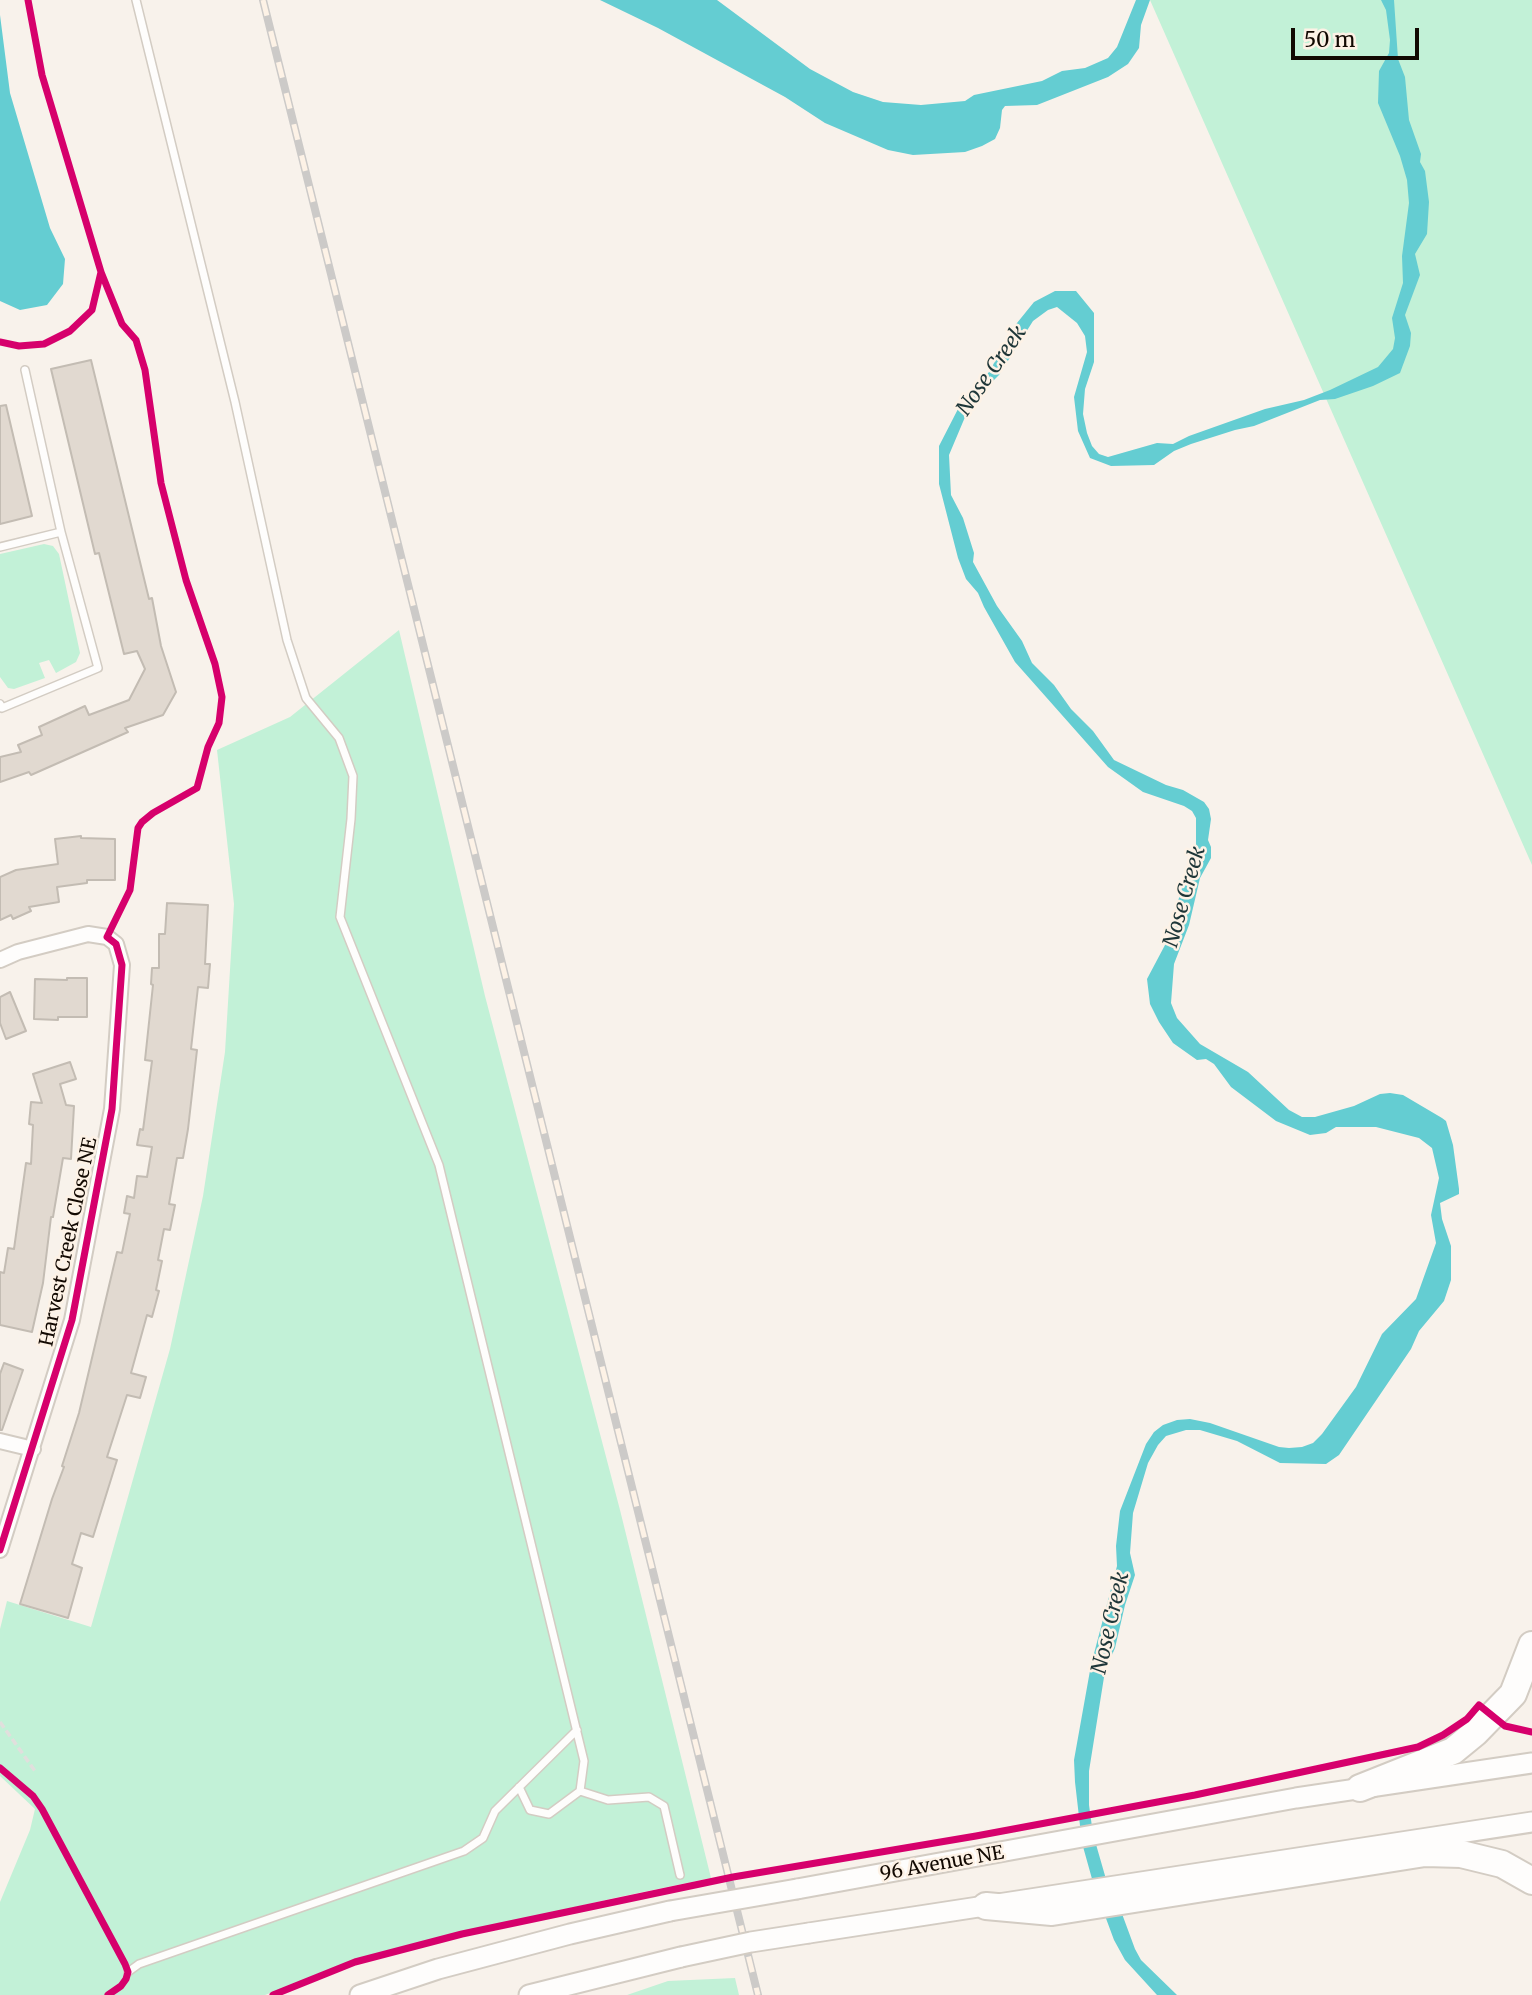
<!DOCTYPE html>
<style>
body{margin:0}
#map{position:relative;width:1532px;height:1995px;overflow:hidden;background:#f8f2eb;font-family:Merriweather,serif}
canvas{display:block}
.scale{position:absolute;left:1291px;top:28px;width:128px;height:32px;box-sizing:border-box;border:4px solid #120902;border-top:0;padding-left:9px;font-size:21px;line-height:24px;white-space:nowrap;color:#120902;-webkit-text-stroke:5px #fdf2e6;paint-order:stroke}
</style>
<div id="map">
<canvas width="1532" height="1995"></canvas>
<div class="scale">50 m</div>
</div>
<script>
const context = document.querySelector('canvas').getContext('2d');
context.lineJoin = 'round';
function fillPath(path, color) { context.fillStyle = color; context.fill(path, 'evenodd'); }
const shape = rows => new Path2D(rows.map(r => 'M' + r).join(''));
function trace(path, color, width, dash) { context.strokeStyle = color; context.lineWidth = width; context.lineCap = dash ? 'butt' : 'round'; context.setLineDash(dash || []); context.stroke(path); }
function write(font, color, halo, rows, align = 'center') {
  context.font = font + ' Merriweather,serif'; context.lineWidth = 5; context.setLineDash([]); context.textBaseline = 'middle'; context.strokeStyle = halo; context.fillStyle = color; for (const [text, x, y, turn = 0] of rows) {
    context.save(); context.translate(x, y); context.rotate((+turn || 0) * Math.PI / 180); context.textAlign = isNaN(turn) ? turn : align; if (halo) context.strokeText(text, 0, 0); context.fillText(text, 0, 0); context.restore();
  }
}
fillPath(shape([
 [1150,0,1532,0,1532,865],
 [44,544,53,546,59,554,80,653,76,662,56,673,49,660,39,663,45,678,14,689,8,688,0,677,0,554],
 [399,630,485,996,620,1510,711,1878,619,1897,408,1945,355,1960,265,1995,0,1995,0,1902,30,1830,35,1809,0,1776,0,1629,7,1601,91,1627,170,1349,203,1196,225,1052,234,904,217,750,290,717],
 [735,1978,739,1995,627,1995,668,1981]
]), '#c2f1d7');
fillPath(shape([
 [600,0,717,0,810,69,853,92,883,102,921,105,965,101,974,95,1042,81,1062,71,1085,68,1108,58,1117,47,1136,0,1150,0,1141,25,1139,48,1128,64,1108,77,1037,105,1005,106,1002,110,1000,128,995,139,982,146,965,152,913,155,888,150,825,123,785,97,658,28],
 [1381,0,1394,0,1398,59,1405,77,1409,120,1421,154,1420,162,1425,171,1429,202,1427,234,1415,254,1420,275,1405,315,1411,333,1410,346,1400,373,1373,386,1335,399,1320,400,1254,426,1235,430,1191,444,1174,451,1154,465,1111,466,1090,458,1078,431,1074,397,1087,352,1085,336,1077,323,1057,307,1048,310,1033,321,999,375,977,397,968,410,949,455,951,495,963,518,974,553,973,562,997,606,1022,641,1032,663,1054,685,1071,709,1093,731,1114,760,1166,785,1183,790,1204,802,1209,809,1211,819,1208,840,1211,847,1211,858,1200,878,1189,925,1174,964,1171,1003,1177,1018,1200,1044,1248,1072,1289,1110,1302,1117,1315,1117,1354,1106,1380,1094,1390,1093,1403,1095,1442,1118,1446,1121,1453,1145,1459,1189,1459,1194,1440,1203,1442,1219,1451,1246,1451,1280,1444,1301,1419,1331,1411,1349,1339,1455,1326,1464,1280,1463,1237,1441,1200,1430,1186,1430,1166,1436,1158,1445,1148,1463,1133,1513,1130,1553,1135,1575,1125,1605,1115,1648,1105,1671,1089,1771,1089,1805,1093,1834,1108,1886,1118,1903,1135,1949,1141,1960,1177,1995,1157,1995,1125,1960,1114,1940,1094,1886,1082,1843,1075,1782,1074,1760,1091,1665,1117,1566,1116,1546,1120,1511,1146,1444,1154,1432,1163,1425,1177,1420,1190,1419,1210,1423,1279,1447,1289,1448,1302,1447,1313,1443,1322,1434,1356,1387,1382,1334,1416,1299,1436,1243,1431,1215,1439,1178,1432,1148,1419,1138,1376,1127,1336,1127,1326,1133,1310,1135,1276,1121,1231,1087,1214,1064,1206,1059,1197,1060,1173,1043,1159,1022,1150,1004,1147,979,1165,945,1187,871,1196,850,1196,818,1192,811,1184,806,1143,792,1108,767,1015,662,984,607,978,593,966,579,958,558,939,484,939,446,958,409,966,396,990,371,999,353,1017,323,1034,302,1055,291,1076,291,1094,313,1094,362,1085,389,1083,414,1087,433,1092,446,1099,454,1108,457,1157,443,1173,444,1189,436,1265,409,1304,400,1330,390,1378,367,1393,349,1395,338,1392,318,1403,283,1402,256,1409,203,1407,180,1400,156,1378,103,1379,71,1389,53,1390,40,1386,10],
 [0,15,10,93,50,228,65,259,63,284,47,305,20,310,0,301]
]), '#64cdd2');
const building = shape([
 [91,360,149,599,152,598,161,646,176,692,163,715,125,728,128,732,31,775,29,772,0,782,0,757,21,752,18,745,42,735,39,727,85,706,89,715,129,700,145,669,137,651,124,654,99,553,95,554,51,369,91,360],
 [6,405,32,516,0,524,0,406,6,405],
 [81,836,81,838,115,839,115,880,87,880,87,883,57,887,59,902,29,907,31,911,13,919,11,915,0,920,0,877,16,870,58,864,55,839,81,836],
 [167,903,208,905,205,964,210,964,208,988,198,987,191,1049,197,1050,188,1129,183,1158,177,1158,169,1204,175,1205,170,1230,164,1229,158,1260,162,1261,156,1290,159,1291,152,1317,147,1315,131,1373,146,1377,140,1398,127,1395,107,1457,117,1460,93,1537,81,1533,72,1564,82,1568,68,1618,20,1604,52,1499,64,1467,62,1466,79,1413,117,1252,122,1253,130,1214,124,1213,127,1196,134,1198,137,1176,147,1177,152,1147,137,1145,140,1129,143,1130,152,1061,145,1060,153,985,151,984,152,968,159,968,159,934,165,934,167,903],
 [67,978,87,978,87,1017,58,1017,58,1020,34,1019,35,979,67,980,67,978],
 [10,992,26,1031,6,1039,0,1023,0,997,10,992],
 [70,1062,76,1079,60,1084,66,1105,74,1106,71,1159,63,1158,53,1217,51,1217,43,1283,32,1332,0,1325,0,1272,4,1273,8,1248,14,1249,26,1163,31,1164,33,1125,29,1124,31,1102,42,1103,33,1074,70,1062],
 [4,1363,23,1370,2,1430,0,1430,0,1374,4,1363]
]);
fillPath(building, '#e1d9d0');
trace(building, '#c3bcb3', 2);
const service = shape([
 [136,0,235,402,287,640,306,698,339,738,353,776,351,819,340,917,439,1165,584,1761,580,1791,549,1814,530,1810,519,1787],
 [25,370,61,532],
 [0,547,61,532,98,668,2,708,0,704],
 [580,1791,608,1800,649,1797,664,1806,680,1875],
 [128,1972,139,1964,464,1851,483,1838,495,1811,577,1730]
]);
const minor = shape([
 [0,960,18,952,88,934,107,937,116,944,122,965,112,1109,72,1320,0,1550],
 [0,1441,33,1449]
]);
const secondary = shape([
 [797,1889,1296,1798,1532,1763],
 [809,1933,1532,1822],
 [360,1995,438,1969,570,1934,670,1911],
 [529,1995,681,1957]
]);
const motorway = shape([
 [1360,1788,1453,1751,1475,1733,1513,1694,1532,1645],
 [986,1906,1052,1912,1425,1853,1461,1854,1502,1864,1532,1881]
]);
trace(service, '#d3ccc3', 10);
trace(minor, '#d3ccc3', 18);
trace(secondary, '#d3ccc3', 23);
trace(motorway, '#d3ccc3', 30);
trace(shape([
 [0,1722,35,1771]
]), '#e1dfdd', 3.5, [7, 3.5]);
trace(service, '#fefdfc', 7);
trace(minor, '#fefdfc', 14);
trace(secondary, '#fefdfc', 19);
trace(motorway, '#fefdfc', 26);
const rail = shape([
 [263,0,758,1995]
]);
trace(rail, '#cccac8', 8);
trace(rail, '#fdf2e6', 5, [16]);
const secondaryBridge = shape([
 [670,1911,797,1889],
 [681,1957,751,1942,809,1933]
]);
trace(secondaryBridge, '#d3ccc3', 23, []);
trace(secondaryBridge, '#fefdfc', 19);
trace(shape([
 [0,342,19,346,44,344,70,331,92,310,101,272],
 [0,1550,72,1320,112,1109,122,965,116,944,107,937,130,890,138,828,142,822,153,813,197,788,208,747,219,723,222,697,215,664,186,580,161,483,145,370,136,340,122,324,101,272,42,75,28,0],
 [0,1768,33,1796,42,1809,125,1964,128,1972,126,1979,121,1986,108,1995],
 [273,1995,355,1962,462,1934,733,1877,976,1836,1195,1795,1418,1747,1443,1735,1467,1719,1479,1705,1505,1726,1532,1732]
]), '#d6006c', 7);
write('19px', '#120902', '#fdf2e6', [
 ["Harvest Creek Close NE",69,1242,-78],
 ["96 Avenue NE",942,1864,-10]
]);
write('italic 21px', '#1e3638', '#fdf2e6', [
 ["Nose Creek",992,371,-55],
 ["Nose Creek",1185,897,-74],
 ["Nose Creek",1111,1623,-77]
]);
</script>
